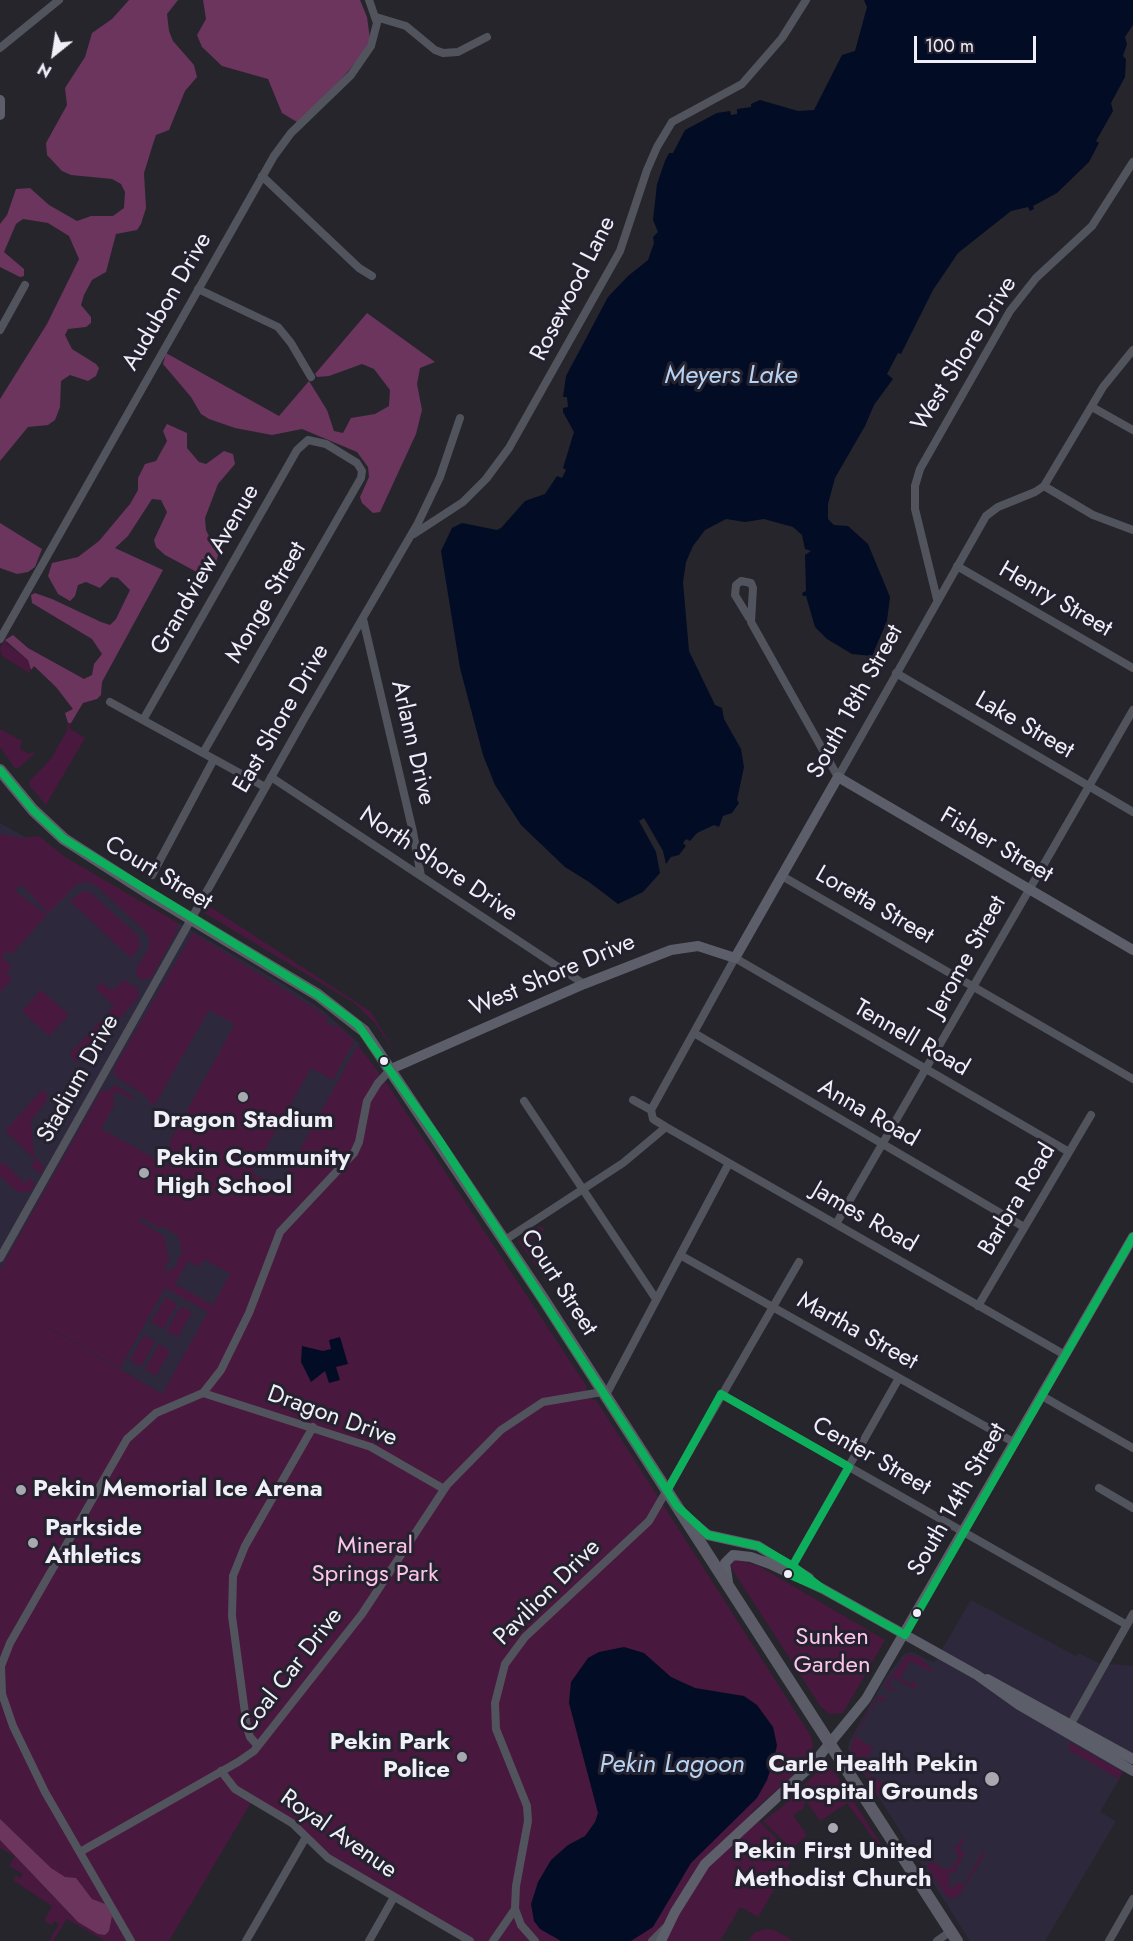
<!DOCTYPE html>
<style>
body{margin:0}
#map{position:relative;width:1133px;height:1941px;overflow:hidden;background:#26252c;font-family:Jost,sans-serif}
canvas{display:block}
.north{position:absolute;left:24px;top:24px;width:60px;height:60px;-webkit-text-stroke:4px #25222f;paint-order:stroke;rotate:210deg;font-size:16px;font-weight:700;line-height:24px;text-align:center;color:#f0eef7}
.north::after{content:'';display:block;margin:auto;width:21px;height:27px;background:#f0eef7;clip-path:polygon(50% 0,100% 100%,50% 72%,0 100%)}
.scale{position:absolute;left:914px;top:36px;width:122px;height:27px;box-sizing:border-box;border:3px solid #f0eef7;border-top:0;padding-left:8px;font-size:18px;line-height:21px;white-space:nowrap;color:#f0eef7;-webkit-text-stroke:4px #25222f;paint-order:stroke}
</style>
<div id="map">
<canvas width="1133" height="1941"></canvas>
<div class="north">N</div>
<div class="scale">100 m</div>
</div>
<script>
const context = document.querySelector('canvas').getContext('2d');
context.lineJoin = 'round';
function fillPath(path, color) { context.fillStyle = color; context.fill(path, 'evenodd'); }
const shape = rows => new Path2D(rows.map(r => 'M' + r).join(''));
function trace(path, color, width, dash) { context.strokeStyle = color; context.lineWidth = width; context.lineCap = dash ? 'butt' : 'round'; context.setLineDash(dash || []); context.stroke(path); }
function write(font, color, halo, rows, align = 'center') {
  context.font = font + ' Jost,sans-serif'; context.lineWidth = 6; context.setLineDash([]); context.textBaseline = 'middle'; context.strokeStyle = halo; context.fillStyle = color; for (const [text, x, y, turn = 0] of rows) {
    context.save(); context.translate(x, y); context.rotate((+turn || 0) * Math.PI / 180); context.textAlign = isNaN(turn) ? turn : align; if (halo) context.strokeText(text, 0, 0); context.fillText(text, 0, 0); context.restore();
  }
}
fillPath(shape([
 [0,823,184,926,283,984,322,1010,360,1044,163,1395,0,1299],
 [971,1600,1076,1656,1079,1653,1098,1663,1133,1666,1133,1755,1100,1812,1116,1821,1045,1941,970,1941,848,1749,849,1742,886,1677,904,1654,912,1652,934,1663]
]), '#2d283b');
fillPath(shape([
 [6,638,6,643,28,660,31,674,2,656,0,648],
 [68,722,71,723,69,728,85,738,46,805,29,785,30,780,50,760,67,731],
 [0,729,22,741,20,749,30,754,35,750,34,754,19,768,15,768,0,747],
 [0,834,24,838,39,836,65,857,178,923,177,931,151,978,141,980,135,971,149,948,150,941,146,932,99,888,89,882,78,883,48,913,21,884,15,891,47,915,12,954,8,951,2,957,12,967,6,973,12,979,0,992],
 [83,891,91,893,138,936,140,946,131,958,70,901],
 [205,907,212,908,371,1012,397,1055,374,1022,354,1003,203,912],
 [193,933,320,1012,328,1018,326,1023,334,1027,337,1025,354,1041,333,1080,311,1068,252,1173,279,1187,358,1045,388,1085,587,1387,586,1390,593,1400,596,1400,811,1736,813,1745,811,1755,797,1772,751,1813,794,1856,758,1917,740,1907,720,1941,471,1941,333,1861,292,1823,252,1801,169,1941,105,1941,67,1919,53,1941,49,1941,59,1924,54,1921,52,1925,44,1921,52,1906,13,1880,16,1875,21,1878,23,1874,9,1866,15,1856,0,1848,0,1840,78,1922,89,1929,0,1832,0,1270,101,1091,109,1090,115,1085,134,1097,133,1100,116,1091,113,1098,114,1105,101,1129,171,1167,168,1153,171,1139,235,1024,209,1010,154,1106,143,1094,115,1076,114,1068],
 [141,1217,159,1228,163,1226,178,1236,182,1252,174,1268,166,1272,164,1270,169,1260,164,1236,139,1221],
 [204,1259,230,1274,213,1305,175,1284,188,1261,199,1267],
 [165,1288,208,1312,162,1394,10,1305,120,1368],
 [124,980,137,988,139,997,80,1061,76,1061,69,1055,114,1006,96,989,102,982,112,991],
 [41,990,69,1015,49,1036,22,1011],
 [42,1090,47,1094,47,1100,31,1121,34,1155,44,1167,40,1174,31,1166,36,1160,5,1131],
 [3,1162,25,1183,30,1178,35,1184,30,1192,17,1192,0,1176,0,1165],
 [539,1226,545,1229,529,1240,536,1250,534,1259,544,1274,550,1276,549,1284,519,1242,522,1237],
 [166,1297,177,1304,163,1329,151,1322],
 [181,1306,192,1312,178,1337,166,1331],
 [144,1335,155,1342,141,1367,130,1360],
 [159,1344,170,1351,156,1376,145,1369],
 [736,1560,757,1565,885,1640,843,1713,830,1714,821,1707,732,1569,731,1564],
 [908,1654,921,1658,932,1670,931,1672,910,1661,900,1678,911,1684,913,1681,917,1685,914,1689,893,1677,888,1685,894,1689,893,1692,884,1686],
 [878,1695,886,1699,885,1702,878,1698,855,1737,873,1748,866,1759,871,1763,866,1773,888,1785,878,1797,851,1750,854,1737],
 [1069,1742,1123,1772,1119,1779,1069,1750],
 [829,1768,836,1774,888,1855,883,1858,876,1848,876,1842,847,1803,820,1821,808,1803,804,1803,804,1808,793,1815,807,1835,792,1849,763,1821,782,1807,819,1770],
 [963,1838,965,1839,959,1849,965,1853,954,1873,951,1871,948,1876,951,1879,948,1885,953,1889,957,1882,964,1885,983,1851,985,1854,960,1894,951,1899,946,1896,926,1865,933,1861,943,1869,952,1868,959,1856,954,1850],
 [767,1929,776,1931,794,1941,748,1941,755,1932]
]), '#49183e');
fillPath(shape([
 [129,0,178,0,167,14,169,31,173,41,194,65,197,77,185,91,169,130,156,135,153,144,144,173,146,208,141,224,137,230,116,234,106,272,92,280,84,295,81,305,91,317,91,323,86,327,68,329,65,335,72,349,96,364,99,368,96,376,88,381,70,375,61,381,60,407,55,420,48,425,28,427,0,461,0,399,47,324,79,259,69,236,48,223,23,219,16,224,4,252,24,269,24,276,20,277,0,267,0,224,7,215,16,189,30,188,49,205,77,221,91,216,113,216,124,208,125,192,121,184,112,179,71,175,62,171,47,155,46,143,67,105,65,88,85,57,92,33,112,19],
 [203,0,360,0,367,17,370,39,364,52,345,75,301,121,297,122,282,113,268,79,222,66,202,47,197,35,206,19],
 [367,313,435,362,420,368,417,384,422,410,416,434,380,512,373,513,362,503,360,497,369,477,368,467,357,452,302,429,272,435,235,428,209,419,201,414,191,397,163,364,166,353,279,416,309,381,327,410,334,431,343,433,351,418,375,414,389,406,390,390,374,369,362,364,329,376,317,377,315,374],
 [167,424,187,433,187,448,199,462,206,464,224,451,233,454,235,464,218,484,205,518,206,530,218,555,214,571,208,578,165,555,156,547,154,540,167,512,161,500,152,499,128,536,115,548,163,570,102,682,101,695,97,699,83,703,71,723,68,723,65,713,73,709,56,687,34,666,31,670,28,660,5,640,13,635,28,648,84,679,92,675,94,664,102,654,92,639,32,603,31,595,35,593,52,599,101,622,110,625,116,619,130,590,118,578,111,577,100,588,86,582,78,585,75,596,70,601,58,594,48,576,52,563,78,557,99,541,130,504,138,490,138,478,145,464,156,461,167,441,163,431],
 [0,523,42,549,35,567,28,572,17,574,0,568],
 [0,1819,51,1868,65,1877,76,1878,92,1899,105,1904,112,1916,109,1931,105,1935,98,1934,78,1922,0,1840]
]), '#6b355d');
fillPath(shape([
 [864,0,1133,0,1133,25,1125,37,1127,44,1123,56,1126,59,1125,77,1111,103,1113,111,1096,141,1099,143,1089,162,1057,193,1033,206,1034,209,1030,211,1028,207,1011,211,958,253,933,290,901,354,898,353,887,374,893,379,874,405,865,426,835,478,828,504,828,519,834,525,848,526,868,544,890,597,887,621,872,656,852,654,827,639,815,627,806,596,803,596,802,593,806,591,805,555,811,551,805,549,802,535,793,527,764,519,745,522,726,519,705,530,693,546,686,562,683,582,689,651,715,705,722,708,724,719,741,749,744,767,737,800,739,803,732,813,723,816,719,827,714,825,697,833,690,841,686,839,683,843,686,846,679,855,671,857,666,864,663,851,644,818,639,821,656,852,660,873,643,892,618,904,589,882,565,867,521,825,495,785,483,755,460,668,441,551,452,528,462,523,497,530,501,528,525,501,545,494,557,476,562,478,566,470,563,468,574,432,563,412,563,408,568,407,567,397,563,397,566,376,608,297,628,276,648,260,654,243,653,237,658,232,653,220,657,184,665,161,669,153,673,153,685,130,717,113,730,111,731,115,737,114,737,109,751,107,751,104,760,100,798,111,814,110,842,55,855,51,867,7],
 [340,1337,348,1364,336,1367,340,1380,329,1383,325,1371,311,1382,301,1362,302,1346,323,1351,331,1349,329,1340],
 [624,1647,644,1653,671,1677,695,1688,744,1696,757,1705,773,1727,777,1745,774,1759,767,1780,757,1798,691,1863,653,1927,631,1941,561,1941,540,1929,534,1921,531,1904,538,1882,551,1860,568,1845,585,1836,595,1822,598,1813,569,1703,571,1682,588,1658,599,1652]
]), '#030c25');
trace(shape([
 [376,17,406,26,435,50,443,53,458,52,487,37],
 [0,48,59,0],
 [262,176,359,268,372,276],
 [198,289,278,327,291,343,311,377],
 [0,330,25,285],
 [1092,407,1133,430],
 [1044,486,1093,515,1133,530],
 [414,534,463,502,486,479,509,448,620,251,647,170,657,147,672,122,742,84,782,38,806,0],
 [957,566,1133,668],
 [937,599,915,509,915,486,920,469,1010,311,1036,278,1092,226,1133,162],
 [749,618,735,595,736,585,741,581,751,583,753,588,751,622,838,777,986,516,998,507,1035,492,1044,486,1103,387,1133,350],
 [363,619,413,832,421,876],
 [0,639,274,156,291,133,351,75,371,46,377,23,369,0],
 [896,673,1133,812],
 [110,702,265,787],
 [143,720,297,450,308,440,326,444,357,463,362,471,361,478,203,753],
 [271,777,584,984],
 [152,875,214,759],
 [782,876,1133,1079],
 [694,1033,1024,1227],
 [633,1100,651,1110],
 [524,1101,656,1299],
 [651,1110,735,958,1069,1152],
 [651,1110,653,1119,666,1127,1065,1355],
 [836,1224,1133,710],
 [505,1240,623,1163,666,1127],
 [680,1255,1015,1443],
 [0,1258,304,719,418,523,440,477,460,418],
 [978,1306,1091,1115],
 [203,1393,371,1447,444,1489],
 [721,1394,1127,1625],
 [1042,1396,1133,1448],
 [1099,1488,1133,1508],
 [790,1570,899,1378],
 [1068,1729,1133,1614],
 [258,1746,250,1737,247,1728,232,1616,233,1576,245,1546,313,1427],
 [221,1771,235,1789,292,1823,328,1858,470,1941],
 [80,1852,238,1762,254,1751,362,1614,447,1485,501,1430,543,1402,608,1391,729,1163],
 [131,1941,45,1792,13,1726,2,1694,1,1666,10,1643,127,1439,156,1413,203,1393,221,1370,249,1313,280,1232,354,1153,359,1142,367,1101,378,1083,391,1069],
 [246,1941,306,1837],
 [369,1941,394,1897],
 [493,1941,515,1909],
 [535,1941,521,1925,515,1909,516,1886,528,1821,527,1806,496,1729,495,1703,505,1664,525,1637,649,1521,799,1262],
 [652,1941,665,1928],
 [937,1941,951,1931],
 [1109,1941,1133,1899]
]), '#52545d', 8);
trace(shape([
 [0,100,0,115],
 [391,1069,584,984,671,950,698,946,735,958,838,777,1133,950],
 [689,1519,708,1535,758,1546,809,1578],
 [728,1582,725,1563,733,1555,751,1557,770,1564,823,1589,977,1675,1019,1705,1133,1771],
 [987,1679,1133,1759],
 [661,1941,675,1912,705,1864,812,1765,866,1699,1133,1237]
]), '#5c5f6a', 10);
trace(shape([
 [0,770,33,810,64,839,145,891,318,995,364,1031,542,1297,957,1941]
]), '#5b5c68', 12);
trace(shape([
 [0,770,33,810,64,839,318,995,358,1025,439,1140,677,1506,708,1535,758,1546,793,1566,823,1589],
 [667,1491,721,1394,849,1467,788,1574,823,1589,905,1635,1133,1237]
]), '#0daf5c', 8);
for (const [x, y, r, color] of [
 [384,1061,5,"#f0eef7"],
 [243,1097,6,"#a9a8b0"],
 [144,1173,6,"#a9a8b0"],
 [21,1490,6,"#a9a8b0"],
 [33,1543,6,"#a9a8b0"],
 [788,1574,5,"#f0eef7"],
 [917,1613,5,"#f0eef7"],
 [462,1757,6,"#a9a8b0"],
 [992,1779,8,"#a9a8b0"],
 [833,1828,6,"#a9a8b0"]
]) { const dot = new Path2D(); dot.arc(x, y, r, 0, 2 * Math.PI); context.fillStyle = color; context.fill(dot); trace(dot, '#25222f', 2); }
write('24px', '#f0eef7', '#25222f', [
 ["Rosewood Lane",574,289,-63],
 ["Audubon Drive",168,302,-60],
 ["West Shore Drive",965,354,-58],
 ["Grandview Avenue",206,570,-60],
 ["Henry Street",1055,600,30],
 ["Monge Street",267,603,-60],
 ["South 18th Street",856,702,-61],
 ["East Shore Drive",282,719,-60],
 ["Lake Street",1024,726,30],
 ["Arlann Drive",412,743,77],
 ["Fisher Street",996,846,30],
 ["North Shore Drive",438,865,34],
 ["Court Street",158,874,31],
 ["Loretta Street",874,906,30],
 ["Jerome Street",968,957,-61],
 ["West Shore Drive",553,976,-23],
 ["Tennell Road",911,1039,30],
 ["Stadium Drive",79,1079,-61],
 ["Anna Road",868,1114,30],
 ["Barbra Road",1018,1200,-59],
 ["James Road",864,1218,30],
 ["Court Street",558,1283,57],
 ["Martha Street",857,1332,29],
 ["Dragon Drive",332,1417,20],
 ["Center Street",871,1457,30],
 ["South 14th Street",958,1500,-60],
 ["Pavilion Drive",548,1593,-45],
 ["Coal Car Drive",292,1671,-52],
 ["Royal Avenue",338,1835,35]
]);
write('bold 24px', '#f0eef7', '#25222f', [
 ["Dragon Stadium",243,1121,"center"],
 ["Pekin Community",156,1159],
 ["High School",156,1187],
 ["Pekin Memorial Ice Arena",33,1490],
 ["Parkside",45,1529],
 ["Athletics",45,1557],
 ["Pekin Park",450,1743,"right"],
 ["Police",450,1771,"right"],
 ["Carle Health Pekin",978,1765,"right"],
 ["Hospital Grounds",978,1793,"right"],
 ["Pekin First United",833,1852,"center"],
 ["Methodist Church",833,1880,"center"]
], 'left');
write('24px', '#fdc4ea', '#25222f', [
 ["Mineral",375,1547],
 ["Springs Park",375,1575],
 ["Sunken",832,1638],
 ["Garden",832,1666]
]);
write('italic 26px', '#b7d3f4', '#25222f', [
 ["Meyers Lake",731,377],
 ["Pekin Lagoon",672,1766]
]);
</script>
